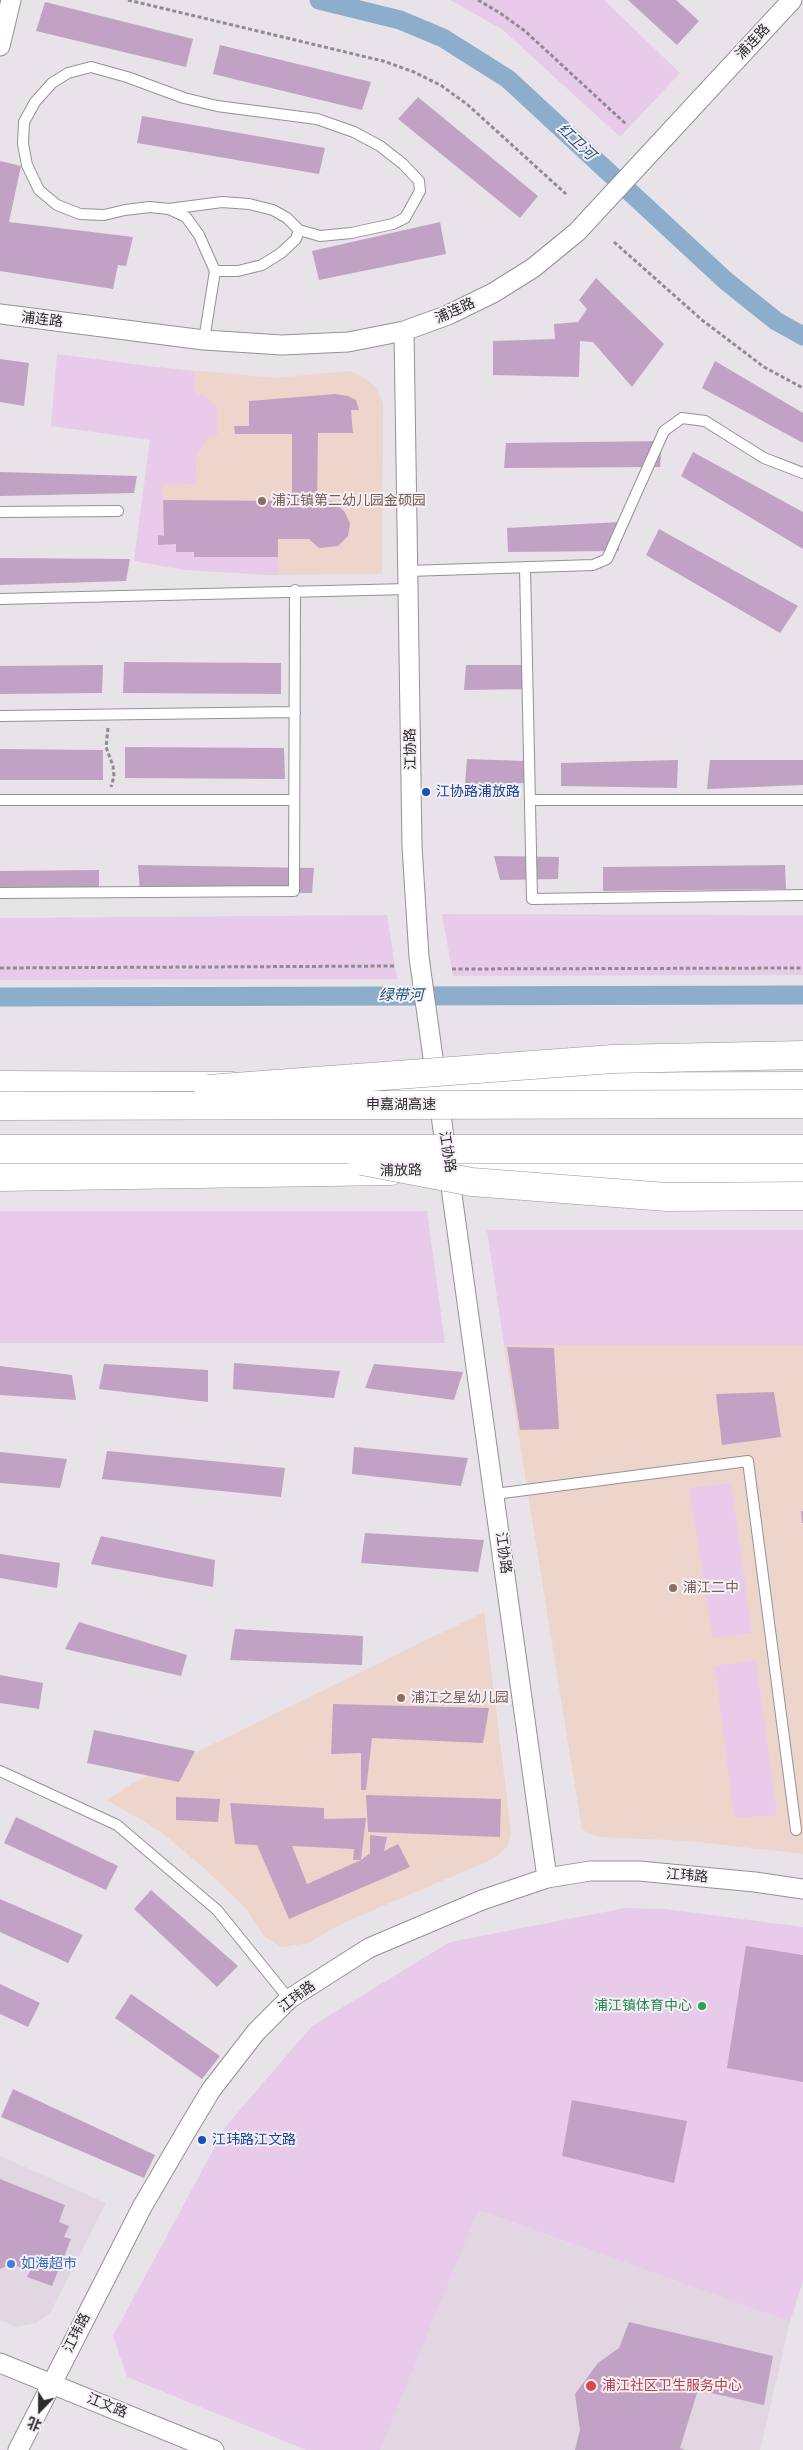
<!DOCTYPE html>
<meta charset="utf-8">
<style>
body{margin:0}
#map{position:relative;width:803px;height:2450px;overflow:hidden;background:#e8e3e9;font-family:"Noto Sans","Noto Sans SC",sans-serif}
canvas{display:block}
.north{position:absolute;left:15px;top:2385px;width:50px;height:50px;-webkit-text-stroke:4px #f5f0f6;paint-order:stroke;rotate:202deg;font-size:14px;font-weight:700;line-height:20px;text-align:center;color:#2c2a2c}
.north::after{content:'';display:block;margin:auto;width:18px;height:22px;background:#2c2a2c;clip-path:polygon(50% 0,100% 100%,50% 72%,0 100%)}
</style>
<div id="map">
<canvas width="803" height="2450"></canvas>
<div class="north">北</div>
</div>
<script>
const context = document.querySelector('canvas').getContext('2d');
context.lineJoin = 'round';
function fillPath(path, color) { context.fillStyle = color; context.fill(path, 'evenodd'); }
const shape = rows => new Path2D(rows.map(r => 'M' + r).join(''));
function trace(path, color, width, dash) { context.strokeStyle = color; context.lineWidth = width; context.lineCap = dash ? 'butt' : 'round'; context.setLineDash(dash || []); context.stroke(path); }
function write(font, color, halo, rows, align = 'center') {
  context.font = font + ' "Noto Sans","Noto Sans SC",sans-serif'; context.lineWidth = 4; context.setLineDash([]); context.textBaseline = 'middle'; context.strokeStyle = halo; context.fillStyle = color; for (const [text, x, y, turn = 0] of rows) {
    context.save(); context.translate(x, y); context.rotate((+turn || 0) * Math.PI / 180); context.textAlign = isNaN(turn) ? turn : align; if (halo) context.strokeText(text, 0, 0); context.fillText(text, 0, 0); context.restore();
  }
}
fillPath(shape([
 [0,2156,106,2203,50,2313,36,2323,16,2327,0,2320],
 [477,2210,790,2322,760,2450,380,2450]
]), '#e1d6e2');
fillPath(shape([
 [157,367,276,378,349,371,367,379,376,388,383,403,382,574,264,575,185,570,134,561,150,440],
 [504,1345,803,1345,803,1854,690,1841,599,1837,582,1830],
 [484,1612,511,1831,508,1846,493,1859,341,1924,309,1943,281,1947,265,1937,247,1910,205,1869,160,1831,107,1800,131,1784]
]), '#edd5cc');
fillPath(shape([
 [450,0,604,0,680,73,620,137,503,30],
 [57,354,195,372,194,392,207,397,217,409,218,435,210,435,197,454,195,484,162,485,164,536,158,535,158,544,176,544,176,552,194,552,194,557,278,557,279,575,185,570,134,561,150,440,51,426],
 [442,914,803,915,803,975,453,976],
 [387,915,397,979,0,980,0,918],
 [0,1211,427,1211,445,1343,0,1343],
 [487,1230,803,1230,803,1345,504,1345],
 [731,1483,752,1633,713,1638,689,1488],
 [756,1660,777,1815,734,1818,715,1666],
 [625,1908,665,1909,803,1927,803,2281,790,2322,478,2210,380,2450,306,2450,127,2377,113,2336,226,2126,312,2026,450,1942]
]), '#e8cbea');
trace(shape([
 [319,0,400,20,443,38,508,79,726,281,776,321,803,336],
 [0,997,803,995]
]), '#8cadcc', 19);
fillPath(shape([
 [628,0,676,0,699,21,677,45],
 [45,2,193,39,186,67,36,31],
 [220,45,371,82,362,110,213,74],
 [418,97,538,196,520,218,398,119],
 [142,116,325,148,319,174,137,143],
 [0,161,21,166,9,222,133,237,126,266,118,265,113,289,0,271],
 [440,222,446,254,319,280,312,251],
 [596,278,664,344,632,387,593,342,580,341,579,377,493,375,493,341,555,339,554,324,578,322,587,309,579,300],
 [0,359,29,363,24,406,0,402],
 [715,361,803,413,803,443,702,388],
 [335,394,348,396,356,400,359,410,351,410,353,433,318,433,317,502,332,501,344,511,350,523,348,536,338,546,319,548,309,539,278,539,278,557,194,557,194,552,176,552,176,544,158,545,158,535,164,536,163,500,292,501,292,434,235,434,234,426,249,426,249,401],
 [662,441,660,467,504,468,506,443],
 [693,452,803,512,803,549,681,476],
 [0,472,137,476,134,493,0,496],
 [620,522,619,551,508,552,507,528],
 [659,529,798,606,780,633,646,555],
 [0,558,130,559,126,581,0,585],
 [124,662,281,663,281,694,123,693],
 [103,665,102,693,0,694,0,666],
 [466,665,530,665,532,689,464,690],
 [125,747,284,748,285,779,125,778],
 [0,749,103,750,103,780,0,780],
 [467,759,525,761,527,783,465,784],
 [678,760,677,788,561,786,561,763],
 [710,760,803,760,803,785,707,789],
 [494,856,559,857,558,879,500,880],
 [138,865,314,868,312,893,140,892],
 [785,865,786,889,603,891,603,867],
 [99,870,99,891,0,892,0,871],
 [507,1347,554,1348,559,1429,520,1430],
 [234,1363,340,1371,334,1398,233,1389],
 [104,1364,208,1370,208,1402,99,1389],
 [374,1364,463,1372,454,1400,365,1388],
 [0,1366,72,1375,76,1400,0,1395],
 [774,1392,781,1437,722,1445,716,1394],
 [354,1447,468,1458,461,1486,352,1474],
 [107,1451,285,1468,281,1497,102,1479],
 [0,1452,67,1459,60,1488,0,1483],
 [801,1511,803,1511,803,1523,802,1523],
 [365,1533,484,1540,478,1572,361,1563],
 [101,1536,215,1560,213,1587,91,1564],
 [0,1554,60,1563,57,1588,0,1578],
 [79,1622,187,1655,181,1676,65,1649],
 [235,1629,363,1636,362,1665,230,1660],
 [0,1675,43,1683,39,1709,0,1703],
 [333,1704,370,1705,489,1708,483,1743,372,1738,366,1790,361,1790,361,1753,331,1754],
 [94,1730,195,1751,179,1782,87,1763],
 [366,1795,501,1799,500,1837,368,1832],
 [176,1797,220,1799,218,1822,176,1820],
 [230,1803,324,1808,324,1819,366,1818,361,1860,353,1860,354,1849,292,1846,307,1884,361,1860,370,1853,370,1835,387,1837,384,1851,398,1844,410,1867,289,1919,257,1845,235,1844],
 [16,1817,118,1866,106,1890,4,1843],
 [151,1890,238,1966,217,1987,134,1909],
 [0,1899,83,1935,68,1963,0,1932],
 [746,1946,803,1955,803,2082,727,2068],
 [0,1984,40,2003,28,2027,0,2014],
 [131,1994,220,2056,202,2079,115,2018],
 [13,2089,155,2155,144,2178,1,2117],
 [572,2100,687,2121,674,2183,562,2156],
 [0,2179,65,2205,59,2222,69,2226,64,2237,71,2239,52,2286,27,2277,30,2271,11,2264,0,2269],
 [629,2322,773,2356,764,2405,698,2390,680,2448,685,2450,575,2450,580,2430,575,2394,598,2363,619,2348]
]), '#c1a2c4');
const lane = shape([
 [91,67,127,77,184,98,217,106,317,119,354,132,380,146,403,164,419,181,420,191,405,218,393,224,351,233,320,236,299,230,287,218,273,210,249,204,222,202,169,209,150,207,125,210,104,215,80,214,57,205,39,190,27,165,23,144,24,122,35,102,52,83,68,73,91,67],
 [169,209,186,217,199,235,215,271,204,340],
 [215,271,238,271,262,265,281,253,296,239,299,230],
 [0,512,118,511],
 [525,567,532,899,803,895],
 [408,571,593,565,607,559,664,431,682,418,705,421,764,458,803,473],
 [0,599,408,589],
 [0,716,295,712],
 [0,800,294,800],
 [530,800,803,800],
 [0,893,294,891,295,590],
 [495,1494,748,1461,796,1830],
 [0,1771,117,1825,217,1910,289,1999]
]);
const street = shape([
 [0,46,11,0],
 [0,314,204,340,282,345,348,342,404,331,448,315,493,293,533,268,577,232,792,0],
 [404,331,412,846,419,957,547,1878],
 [0,2363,214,2450],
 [18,2450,142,2207,187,2130,211,2090,256,2032,289,1999,369,1948,482,1900,547,1878,590,1871,639,1871,755,1882,803,1889]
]);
const secondary = shape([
 [0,1085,232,1086],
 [385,1087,803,1086],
 [456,1170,803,1170],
 [0,1177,391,1171]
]);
trace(lane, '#959196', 12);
trace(street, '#959196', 21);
trace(secondary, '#959196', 29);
trace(shape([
 [128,0,383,61,414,72,442,86,468,105,566,194],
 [478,0,500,13,525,31,627,125],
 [614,242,702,320,764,367,803,388],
 [108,728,106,747,113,766,114,776,111,787],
 [0,968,395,966],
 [452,969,803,968]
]), '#8f8c90', 3, [4, 2.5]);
trace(lane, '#fff', 10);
trace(street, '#fff', 19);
trace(secondary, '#fff', 28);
const highwayBridge = shape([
 [208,1089,613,1059,803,1055],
 [0,1106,803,1104],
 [0,1149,803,1149],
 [362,1161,472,1182,667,1197,803,1196]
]);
trace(highwayBridge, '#959196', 29, []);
trace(highwayBridge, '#fff', 28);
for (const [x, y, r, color] of [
 [262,501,5,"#8d6e63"],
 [426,792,5,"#1a4fb4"],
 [673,1588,5,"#8d6e63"],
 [401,1698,5,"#8d6e63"],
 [702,2006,5,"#2e9e5b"],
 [202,2140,5,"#1a4fb4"],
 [11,2264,5,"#3f7fe0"],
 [591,2386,6,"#e0444e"]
]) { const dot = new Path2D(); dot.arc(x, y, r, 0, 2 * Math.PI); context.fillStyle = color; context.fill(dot); trace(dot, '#f5f0f6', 2); }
write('14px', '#2c2a2c', '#f5f0f6', [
 ["浦连路",753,42,-47],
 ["浦连路",455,311,-24],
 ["浦连路",42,320,7],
 ["江协路",411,749,-91],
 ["申嘉湖高速",401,1105],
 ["江协路",447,1152,81],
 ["浦放路",401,1171,-1],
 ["江协路",503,1553,82],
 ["江玮路",687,1876,5],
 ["江玮路",297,1997,-37],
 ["江玮路",77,2333,-63],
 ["江文路",107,2406,22]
]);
write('14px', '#785e54', '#f5f0f6', [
 ["浦江镇第二幼儿园金硕园",272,501],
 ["浦江二中",683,1588],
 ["浦江之星幼儿园",411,1698]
], 'left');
write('14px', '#164399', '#f5f0f6', [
 ["江协路浦放路",436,792],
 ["江玮路江文路",212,2140]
], 'left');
write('14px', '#27864d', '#f5f0f6', [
 ["浦江镇体育中心",692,2006]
], 'right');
write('14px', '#366cbe', '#f5f0f6', [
 ["如海超市",21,2264]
], 'left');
write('14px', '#be3a42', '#f5f0f6', [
 ["浦江社区卫生服务中心",602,2386]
], 'left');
write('italic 15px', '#1f527c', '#f5f0f6', [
 ["红卫河",576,142,43],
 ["绿带河",401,996]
]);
</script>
